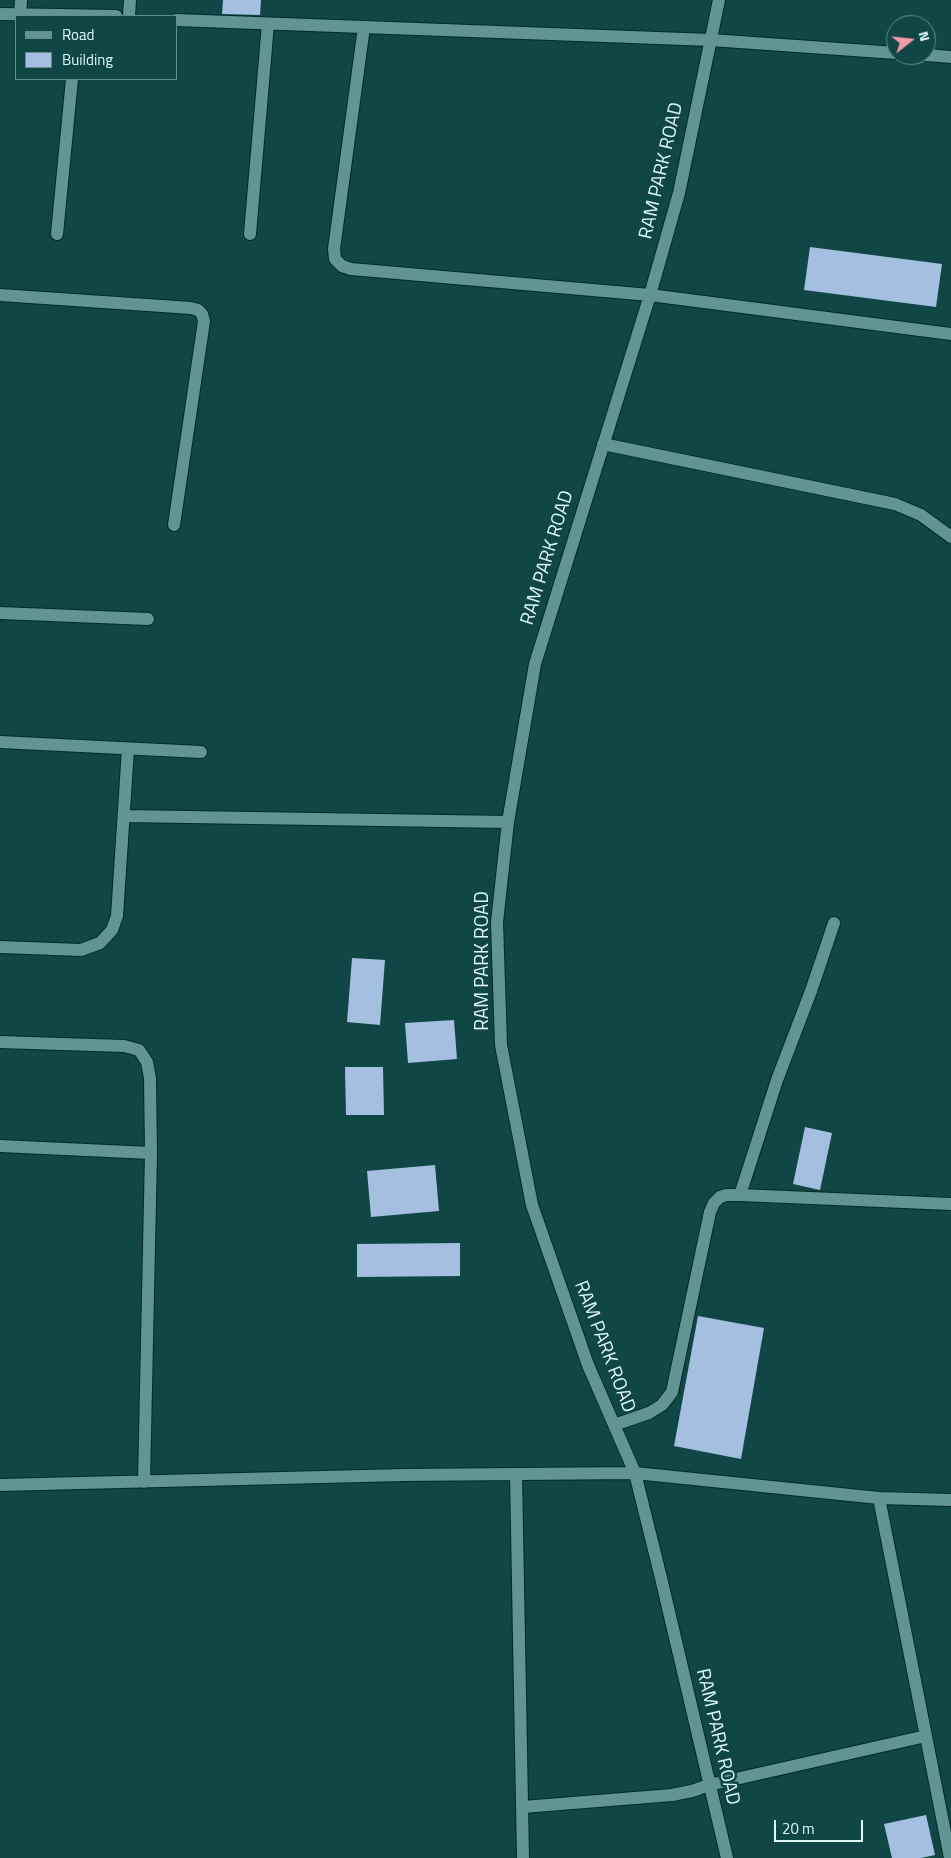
<!DOCTYPE html>
<style>
body{margin:0}
#map{position:relative;width:951px;height:1858px;overflow:hidden;background:#104645;font-family:"Titillium Web",sans-serif}
canvas{display:block}
.legend{position:absolute;left:15px;top:15px;width:162px;height:65px;box-sizing:border-box;background:#104645;border:1px solid #638e8d;margin:0;padding:6px 9px;list-style:none;font-size:15px;color:#dff9f8}
.legend li{display:flex;align-items:center;gap:10px;height:25px}
.legend b{width:25px;border:1px solid #638e8d}
.north{position:absolute;left:886px;top:15px;width:50px;height:50px;box-sizing:border-box;background:#104645;border:1px solid #638e8d;border-radius:50%;rotate:74deg;font-size:14px;font-weight:700;line-height:20px;text-align:center;color:#dff9f8}
.north::after{content:'';display:block;margin:auto;width:18px;height:22px;background:#f49aa3;clip-path:polygon(50% 0,100% 100%,50% 72%,0 100%)}
.scale{position:absolute;left:774px;top:1820px;width:89px;height:22px;box-sizing:border-box;border:2px solid #dff9f8;border-top:0;padding-left:6px;font-size:15px;line-height:18px;white-space:nowrap;color:#dff9f8;-webkit-text-stroke:4px #104645;paint-order:stroke}
</style>
<div id="map">
<canvas width="951" height="1858"></canvas>
<ul class="legend">
<li><b style="height:6px;background:#619492"></b>Road</li>
<li><b style="height:14px;background:#a4bfdf"></b>Building</li>
</ul>
<div class="north">N</div>
<div class="scale">20 m</div>
</div>
<script>
const context = document.querySelector('canvas').getContext('2d');
context.lineJoin = 'round';
function fillPath(path, color) { context.fillStyle = color; context.fill(path, 'evenodd'); }
const shape = rows => new Path2D(rows.map(r => 'M' + r).join(''));
function trace(path, color, width, dash) { context.strokeStyle = color; context.lineWidth = width; context.lineCap = dash ? 'butt' : 'round'; context.setLineDash(dash || []); context.stroke(path); }
function write(font, color, halo, rows, align = 'center') {
  context.font = font + ' "Titillium Web",sans-serif'; context.lineWidth = 5; context.setLineDash([]); context.textBaseline = 'middle'; context.strokeStyle = halo; context.fillStyle = color; for (const [text, x, y, turn = 0] of rows) {
    context.save(); context.translate(x, y); context.rotate((+turn || 0) * Math.PI / 180); context.textAlign = isNaN(turn) ? turn : align; if (halo) context.strokeText(text, 0, 0); context.fillText(text, 0, 0); context.restore();
  }
}
fillPath(shape([
 [223,0,261,0,260,15,222,14],
 [810,247,942,264,936,307,804,290],
 [352,958,385,960,380,1025,347,1022],
 [454,1020,457,1059,408,1063,405,1023],
 [345,1067,383,1067,384,1115,346,1115],
 [805,1127,832,1133,820,1190,793,1184],
 [435,1165,439,1211,371,1217,367,1171],
 [460,1243,460,1276,357,1277,357,1244],
 [698,1316,764,1328,741,1459,674,1446],
 [926,1815,935,1855,921,1858,892,1858,884,1824]
]), '#a4bfdf');
const minor = shape([
 [719,0,679,193,650,295,535,664,508,822,497,922,501,1045,532,1205,588,1365,635,1473,661,1578,727,1858],
 [0,14,116,16],
 [20,15,21,0],
 [129,16,130,0],
 [176,20,711,40,896,53],
 [364,27,334,249,335,259,342,266,351,269,650,295,951,334],
 [926,55,951,57],
 [57,234,72,79],
 [250,234,268,24],
 [0,295,191,308,198,310,202,314,204,321,174,525],
 [603,444,895,504,921,515,951,537],
 [0,613,148,619],
 [0,742,201,752],
 [124,816,508,822],
 [0,947,81,950,100,943,112,930,117,916,128,749],
 [0,1042,124,1046,139,1050,147,1062,150,1078,151,1153,144,1482],
 [0,1146,151,1153],
 [740,1195,951,1204],
 [614,1425,649,1413,662,1405,672,1392,710,1212,714,1203,720,1197,726,1195,740,1195,777,1080,811,991,834,923],
 [516,1474,523,1858],
 [0,1485,403,1475,635,1473,879,1498,951,1500],
 [879,1498,950,1858],
 [523,1807,672,1795,692,1791,709,1785,926,1736]
]);
trace(minor, '#012a2a', 14);
trace(minor, '#619492', 12);
write('19px', '#dff9f8', '#104645', [
 ["RAM PARK ROAD",662,171,-77],
 ["RAM PARK ROAD",548,558,-73],
 ["RAM PARK ROAD",483,961,-90],
 ["RAM PARK ROAD",604,1347,69],
 ["RAM PARK ROAD",717,1737,77]
]);
</script>
